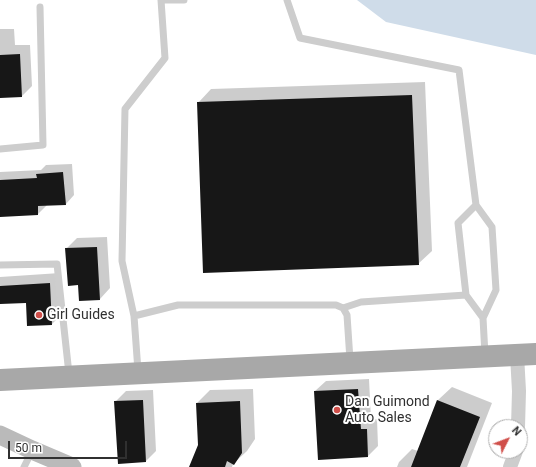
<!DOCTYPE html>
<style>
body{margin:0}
#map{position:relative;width:536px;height:467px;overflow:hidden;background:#fff;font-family:Roboto,sans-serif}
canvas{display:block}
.north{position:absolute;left:488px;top:419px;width:40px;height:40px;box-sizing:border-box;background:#fff;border:1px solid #acacac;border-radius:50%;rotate:48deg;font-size:11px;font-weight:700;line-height:16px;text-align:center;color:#303030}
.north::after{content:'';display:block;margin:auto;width:14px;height:18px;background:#d04f4a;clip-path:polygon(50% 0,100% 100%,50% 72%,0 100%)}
.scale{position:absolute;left:8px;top:441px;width:119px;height:18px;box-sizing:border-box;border:2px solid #303030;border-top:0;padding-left:5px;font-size:12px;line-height:14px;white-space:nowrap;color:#303030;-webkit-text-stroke:3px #fff;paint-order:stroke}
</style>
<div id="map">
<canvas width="536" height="467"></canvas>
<div class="north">N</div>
<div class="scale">50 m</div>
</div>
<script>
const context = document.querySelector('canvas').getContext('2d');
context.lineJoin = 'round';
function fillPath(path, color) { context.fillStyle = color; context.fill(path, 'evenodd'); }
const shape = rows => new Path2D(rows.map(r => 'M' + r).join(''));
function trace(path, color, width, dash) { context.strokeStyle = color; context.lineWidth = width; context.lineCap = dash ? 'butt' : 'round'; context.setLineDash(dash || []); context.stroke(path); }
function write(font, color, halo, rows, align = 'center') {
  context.font = font + ' Roboto,sans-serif'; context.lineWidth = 4; context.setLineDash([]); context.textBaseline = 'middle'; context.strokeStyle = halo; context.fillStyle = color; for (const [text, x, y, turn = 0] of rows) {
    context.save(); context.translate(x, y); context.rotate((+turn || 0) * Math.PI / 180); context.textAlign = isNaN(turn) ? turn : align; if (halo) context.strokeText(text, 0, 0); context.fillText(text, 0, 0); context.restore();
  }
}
fillPath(shape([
 [357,0,536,0,536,55,386,22]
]), '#cfdce9');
fillPath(shape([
 [0,29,14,29,15,45,30,45,32,86,22,96,0,97],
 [425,82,432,251,418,264,198,103,211,89],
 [72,164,74,195,66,204,47,205,38,214,0,216,0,172,41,170,46,165],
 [107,237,110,288,100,299,80,300,79,284,66,249,77,238],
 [60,273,62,314,52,324,27,302,0,303,0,277],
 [369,379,371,419,377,419,378,446,368,456,319,458,315,391,326,381],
 [452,387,492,403,467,467,397,467,399,462,412,449,418,451,438,400],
 [253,389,255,439,247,451,233,464,232,467,190,467,199,445,197,403,210,390],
 [153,390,156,451,146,461,115,402,126,391]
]), '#0003');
fillPath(shape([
 [20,54,22,97,0,98,0,55],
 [412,95,419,265,203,273,197,102],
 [63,172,66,205,38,206,38,215,0,217,0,180,37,178,36,174],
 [97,247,100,300,79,301,78,285,68,286,65,248],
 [50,283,52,325,27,326,26,303,0,304,0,286],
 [358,389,361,429,367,429,368,457,318,460,314,391],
 [143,400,146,462,118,464,114,401],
 [437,400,480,417,460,467,411,467],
 [240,401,242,453,234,465,227,461,225,467,189,467,198,445,196,403]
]), '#171717');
trace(shape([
 [287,0,300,38,459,70,476,205,458,223,466,295,483,318,485,355],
 [0,149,43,145,40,7],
 [476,205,492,227,496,290,483,318],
 [0,265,57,264,69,374],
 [343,308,361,302,466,295],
 [134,316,122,261,125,109,165,58,161,0,184,0],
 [138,371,134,316,178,305,336,305,343,308,347,315,350,360],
 [24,467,32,451]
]), '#cdcdcd', 7);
trace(shape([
 [517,355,519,391,518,427],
 [510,467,516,451]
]), '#cdcdcd', 14);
trace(shape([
 [0,435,32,450,72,467]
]), '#bababa', 19);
trace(shape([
 [0,380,536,354]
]), '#a8a8a8', 22);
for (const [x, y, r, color] of [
 [39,315,4,"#d04f4a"],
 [337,410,4,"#d04f4a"]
]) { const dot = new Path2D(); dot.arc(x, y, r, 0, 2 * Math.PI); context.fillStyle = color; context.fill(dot); trace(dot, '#fff', 1.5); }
write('14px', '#303030', '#fff', [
 ["Girl Guides",47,315],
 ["Dan Guimond",345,402],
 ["Auto Sales",345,418]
], 'left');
</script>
